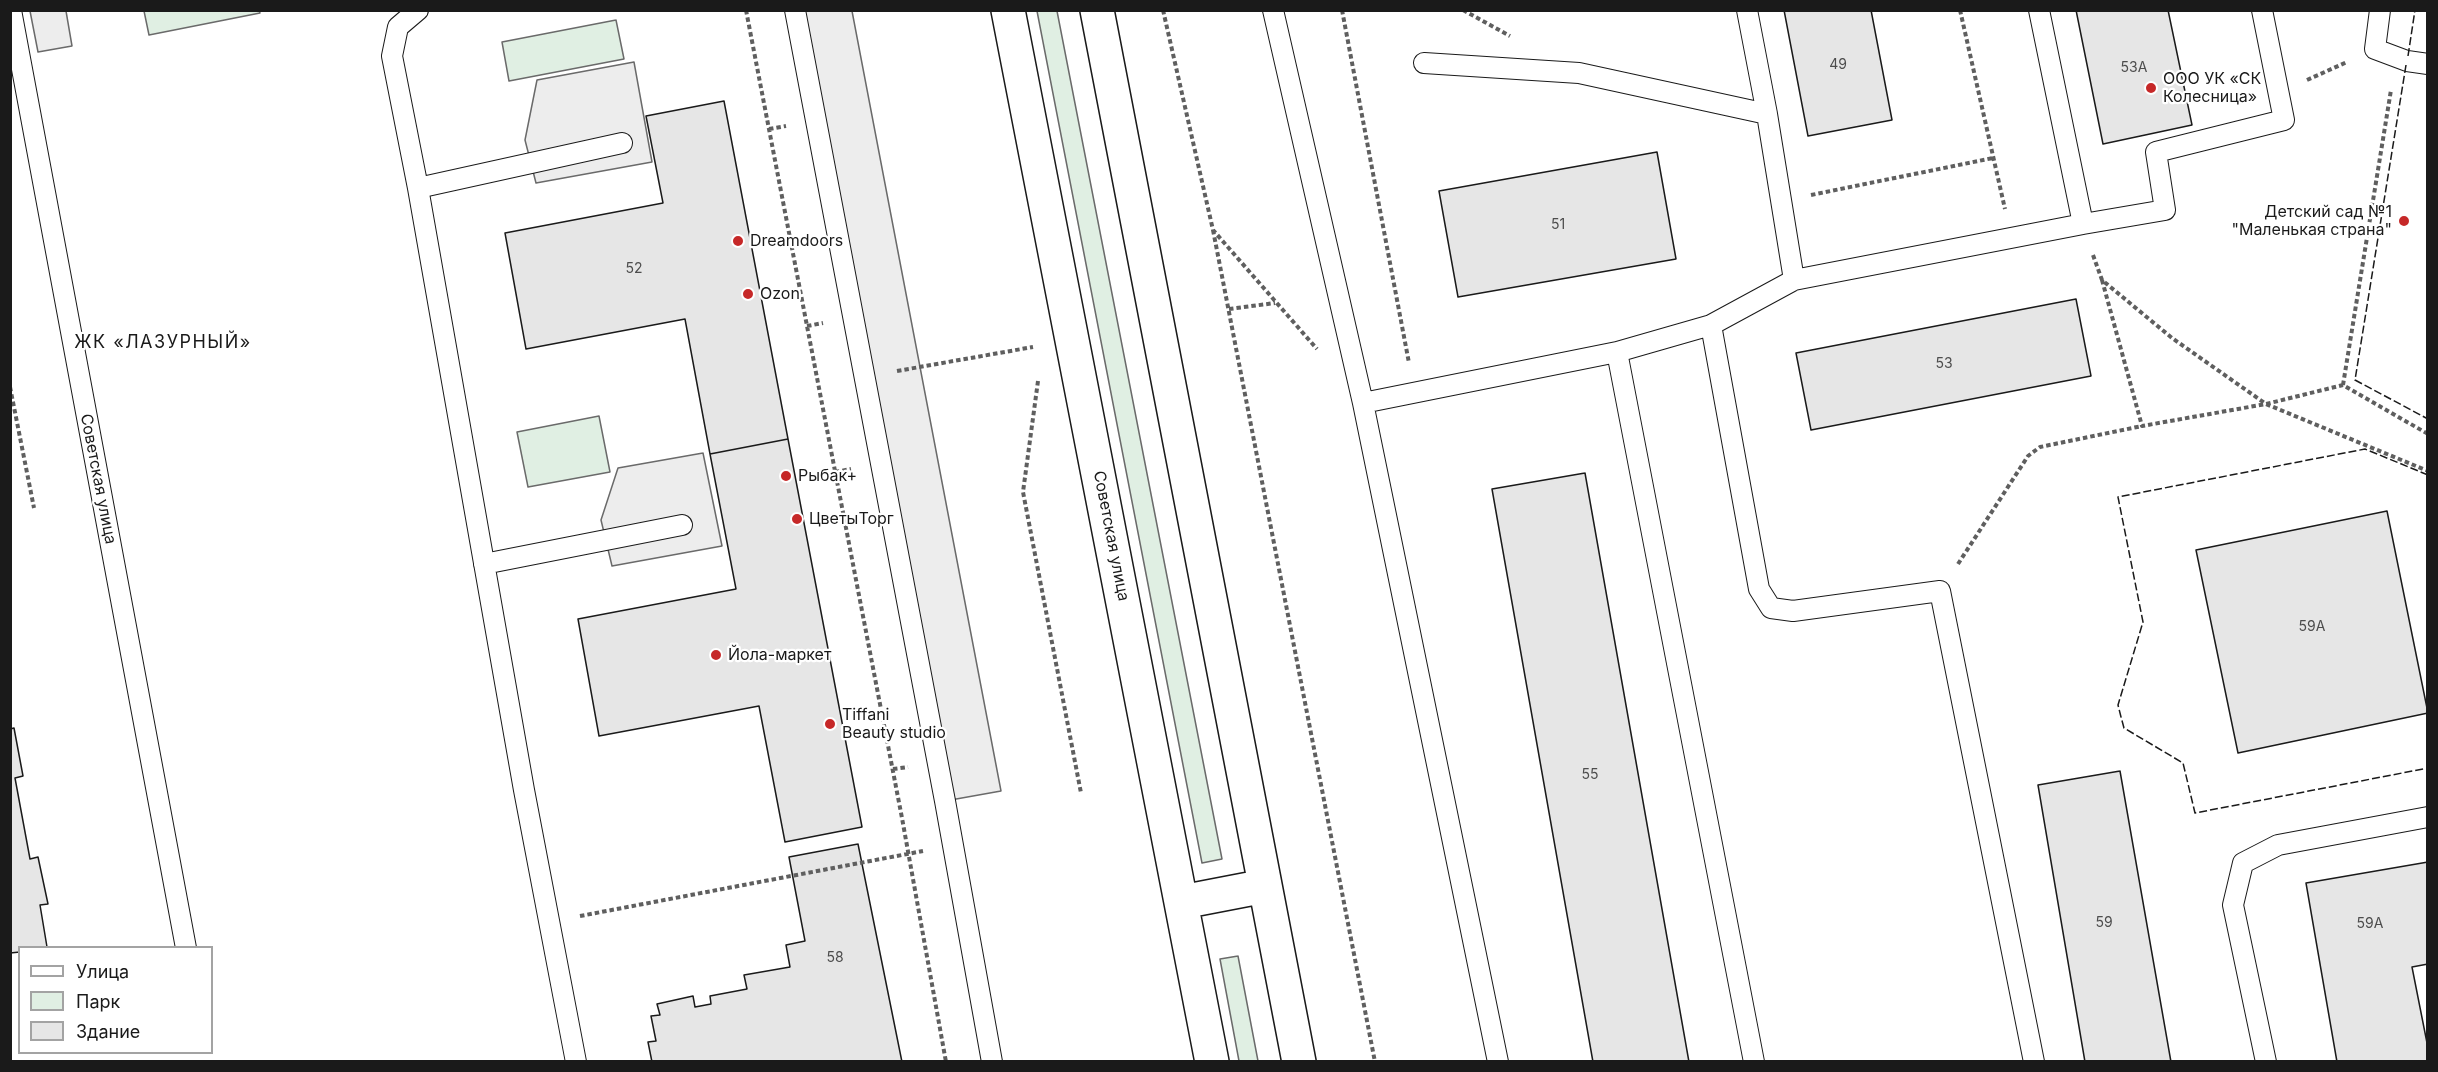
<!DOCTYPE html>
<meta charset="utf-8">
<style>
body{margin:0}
#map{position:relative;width:2438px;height:1072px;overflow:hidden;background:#fff;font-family:Inter,sans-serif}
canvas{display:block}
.frame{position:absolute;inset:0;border:12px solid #1a1a1a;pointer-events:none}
.legend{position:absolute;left:18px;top:946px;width:195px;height:108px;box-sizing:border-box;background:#fff;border:2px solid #a3a3a3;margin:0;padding:8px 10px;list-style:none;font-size:18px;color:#1a1a1a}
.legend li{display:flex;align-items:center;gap:12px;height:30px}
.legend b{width:30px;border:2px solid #a3a3a3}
</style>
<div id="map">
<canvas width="2438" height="1072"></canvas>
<div class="frame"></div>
<ul class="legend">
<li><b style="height:8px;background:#fff"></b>Улица</li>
<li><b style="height:16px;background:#e0efe3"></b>Парк</li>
<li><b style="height:16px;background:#e6e6e6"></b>Здание</li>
</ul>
</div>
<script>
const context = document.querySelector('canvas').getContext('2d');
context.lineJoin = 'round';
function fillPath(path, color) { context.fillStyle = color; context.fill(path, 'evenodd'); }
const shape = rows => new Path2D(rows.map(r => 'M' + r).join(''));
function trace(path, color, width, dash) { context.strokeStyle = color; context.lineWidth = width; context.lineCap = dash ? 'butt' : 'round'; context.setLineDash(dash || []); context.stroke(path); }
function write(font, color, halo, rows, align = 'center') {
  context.font = font + ' Inter,sans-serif'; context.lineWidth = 4.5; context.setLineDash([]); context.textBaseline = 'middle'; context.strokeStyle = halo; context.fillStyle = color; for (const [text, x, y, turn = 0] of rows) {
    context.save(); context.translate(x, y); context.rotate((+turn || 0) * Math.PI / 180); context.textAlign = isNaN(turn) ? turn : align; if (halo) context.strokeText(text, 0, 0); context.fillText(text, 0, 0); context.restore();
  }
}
const green = shape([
 [259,10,260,13,149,35,144,11,259,10],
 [1037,11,1057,11,1222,859,1202,863,1037,11],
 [616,20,624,59,509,81,502,42,616,20],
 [599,416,610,472,528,487,517,432,599,416],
 [1238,956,1258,1061,1239,1061,1220,959,1238,956]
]);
fillPath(green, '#e0efe3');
trace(green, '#6a6a6a', 1.5);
const parking = shape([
 [30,11,66,11,72,46,38,52,30,11],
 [795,11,852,11,1001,791,945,801,795,11],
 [634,62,652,162,536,183,525,140,537,80,634,62],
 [703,453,722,546,612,566,601,520,618,468,703,453]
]);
fillPath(parking, '#ededed');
trace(parking, '#6a6a6a', 1.5);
const building = shape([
 [1784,10,1871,10,1892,120,1808,136,1784,10],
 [2076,10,2168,10,2192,125,2103,144,2076,10],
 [724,101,788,439,710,454,685,319,526,349,505,233,663,203,646,116,724,101],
 [1657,152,1676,259,1458,297,1439,191,1657,152],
 [2076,299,2091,376,1811,430,1796,353,2076,299],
 [788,439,862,827,785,842,759,706,599,736,578,619,736,589,710,454,788,439],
 [1585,473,1689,1062,1593,1062,1492,489,1585,473],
 [2387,511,2428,713,2238,753,2196,550,2387,511],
 [14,728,23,776,15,778,30,859,38,857,48,904,40,905,47,947,20,948,20,952,10,953,10,729,14,728],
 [2120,771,2171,1062,2085,1062,2038,785,2120,771],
 [858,844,902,1062,652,1062,648,1042,656,1041,651,1016,660,1015,657,1004,693,996,695,1007,711,1004,710,996,747,989,744,975,790,967,786,945,805,941,789,857,858,844],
 [2428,862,2428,964,2412,967,2428,1048,2428,1062,2337,1062,2306,883,2428,862]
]);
fillPath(building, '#e6e6e6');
trace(building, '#1a1a1a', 1.5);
const service = shape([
 [11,10,186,948],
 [418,10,398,27,392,56,418,188,524,790,576,1062],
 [795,10,945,801,992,1062],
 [1273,10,1363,403,1498,1062],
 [1747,10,1767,114,1794,280],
 [2380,10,2375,49,2407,61,2428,64],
 [1424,63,1579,73,1767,114],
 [418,188,622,143],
 [2083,224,2165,210,2156,152,2284,120,2262,10],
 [1711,325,1759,589,1771,608,1793,611,1940,591,2034,1062],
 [1617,352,1711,325,1794,280,2083,224,2039,10],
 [1363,403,1617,352,1754,1062],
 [484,564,682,525],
 [2266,1062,2233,905,2243,863,2278,845,2428,817]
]);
const primary = shape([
 [1008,10,1212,1062],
 [1097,10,1299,1062],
 [1182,902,1265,886]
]);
trace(service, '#1a1a1a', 22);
trace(primary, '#1a1a1a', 36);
trace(shape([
 [746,10,902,818,946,1062],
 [1163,10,1213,230,1317,349],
 [1342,10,1409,363],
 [1463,10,1510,36],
 [1960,10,2005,209],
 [2307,80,2347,62],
 [769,129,786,126],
 [1811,195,1993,158],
 [1213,230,1375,1062],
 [2093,255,2102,280,2172,338,2266,404,2428,471],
 [2102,280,2142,426,2266,404,2343,385,2428,434],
 [1229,309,1275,303],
 [807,326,823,323],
 [897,371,1033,347],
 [1038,381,1023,492,1081,793],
 [2343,385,2391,90],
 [10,387,34,508],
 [835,472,851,469],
 [1958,564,2028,456,2040,447,2142,426],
 [893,769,908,767],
 [580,916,923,851]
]), '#5f5f5f', 4, [4.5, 3]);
trace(service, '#fff', 20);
trace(primary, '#fff', 33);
trace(shape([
 [2408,56,2415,10],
 [2406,65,2355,380,2428,419],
 [2428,475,2365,449,2118,497,2143,622,2118,705,2121,717,2124,728,2183,763,2195,813,2428,768]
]), '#1a1a1a', 1.5, [8, 3]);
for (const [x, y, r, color] of [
 [2151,88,6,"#c62828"],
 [2404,221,6,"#c62828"],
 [738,241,6,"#c62828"],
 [748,294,6,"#c62828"],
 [786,476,6,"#c62828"],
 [797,519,6,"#c62828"],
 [716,655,6,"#c62828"],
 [830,724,6,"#c62828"]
]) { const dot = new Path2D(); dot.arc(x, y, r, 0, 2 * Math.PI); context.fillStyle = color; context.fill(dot); trace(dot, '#fff', 2); }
write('14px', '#4d4d4d', null, [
 ["49",1838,65],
 ["53А",2134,68],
 ["51",1558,225],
 ["52",634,269],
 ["53",1944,364],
 ["59А",2312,627],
 ["55",1590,775],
 ["59",2104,923],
 ["59А",2370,924],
 ["58",835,958]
]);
write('16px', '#1a1a1a', '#fff', [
 ["ООО УК «СК",2163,79],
 ["Колесница»",2163,97],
 ["Детский сад №1",2392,212,"right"],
 ["\"Маленькая страна\"",2392,230,"right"],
 ["Dreamdoors",750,241],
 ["Ozon",760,294],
 ["Рыбак+",798,476],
 ["ЦветыТорг",809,519],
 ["Йола-маркет",728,655],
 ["Tiffani",842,715],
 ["Beauty studio",842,733]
], 'left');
write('16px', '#1a1a1a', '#fff', [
 ["Советская улица",98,479,79],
 ["Советская улица",1111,536,79]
]);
context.letterSpacing = '1.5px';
write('18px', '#1a1a1a', '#fff', [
 ["ЖК «ЛАЗУРНЫЙ»",163,343]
]);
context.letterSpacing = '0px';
</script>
